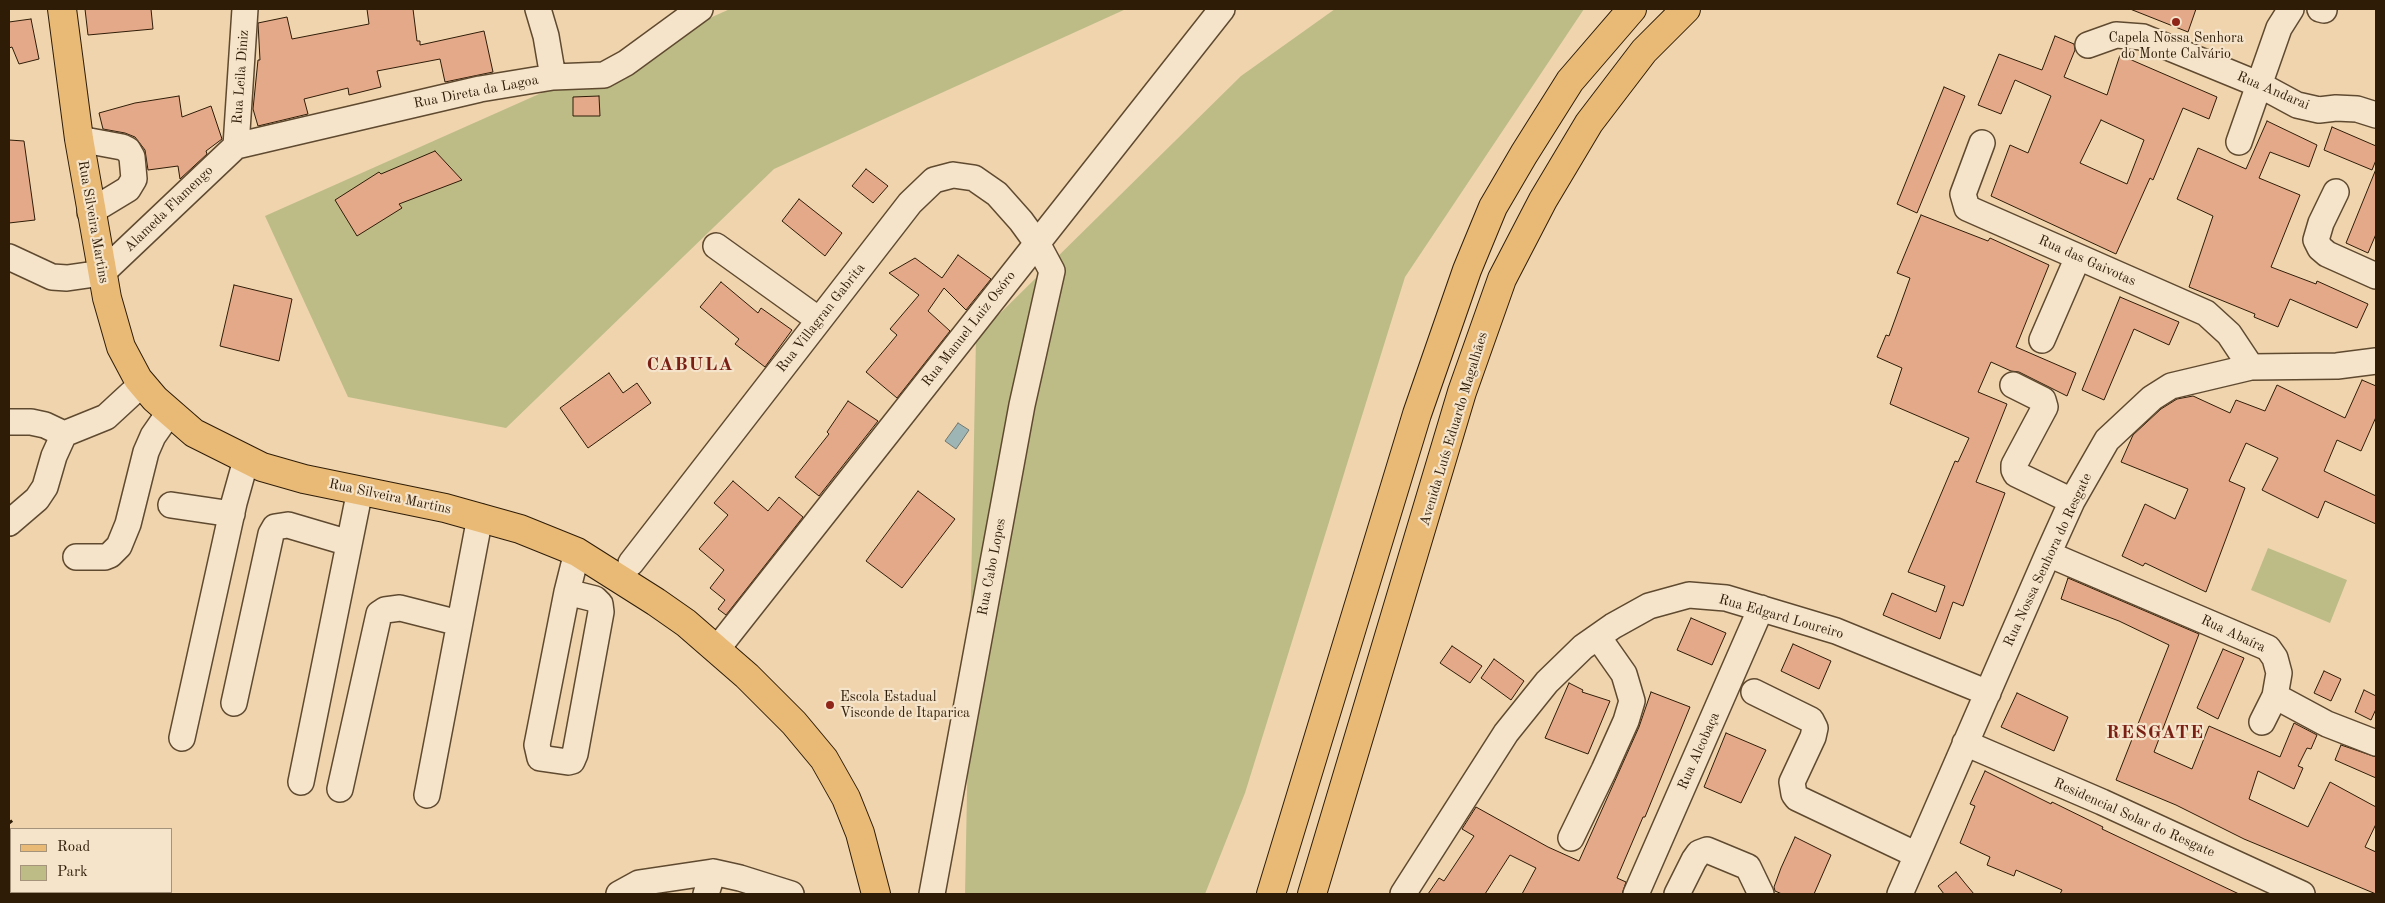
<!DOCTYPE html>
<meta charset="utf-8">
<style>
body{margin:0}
#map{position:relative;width:2385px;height:903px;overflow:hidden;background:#efd4ad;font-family:"Old Standard TT",serif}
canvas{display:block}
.frame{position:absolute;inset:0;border:10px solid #2f1c07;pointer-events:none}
.legend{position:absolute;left:10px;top:828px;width:162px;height:65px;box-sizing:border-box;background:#f5e3ca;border:1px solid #a6937c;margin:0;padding:6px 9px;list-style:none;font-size:15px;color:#2f1c07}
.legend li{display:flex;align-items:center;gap:10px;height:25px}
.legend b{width:25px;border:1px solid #a6937c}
</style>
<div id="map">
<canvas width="2385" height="903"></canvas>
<div class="frame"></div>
<ul class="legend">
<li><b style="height:6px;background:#e8ba76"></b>Road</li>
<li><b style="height:14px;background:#bdbc87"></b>Park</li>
</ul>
</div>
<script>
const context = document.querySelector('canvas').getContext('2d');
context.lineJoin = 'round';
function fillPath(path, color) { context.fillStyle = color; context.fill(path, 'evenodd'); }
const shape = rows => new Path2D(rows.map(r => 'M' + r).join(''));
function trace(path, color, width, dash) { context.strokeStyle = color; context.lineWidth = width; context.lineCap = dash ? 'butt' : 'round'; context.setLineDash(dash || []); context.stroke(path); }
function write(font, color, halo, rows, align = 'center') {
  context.font = font + ' "Old Standard TT",serif'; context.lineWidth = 4.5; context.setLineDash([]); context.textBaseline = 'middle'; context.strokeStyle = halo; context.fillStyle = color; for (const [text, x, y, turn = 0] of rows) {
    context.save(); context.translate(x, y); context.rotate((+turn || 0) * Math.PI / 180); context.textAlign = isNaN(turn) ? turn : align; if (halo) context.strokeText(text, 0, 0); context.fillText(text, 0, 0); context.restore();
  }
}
fillPath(shape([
 [730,9,1126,9,774,169,506,428,348,397,265,216],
 [1335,9,1584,9,1405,277,1245,793,1205,894,965,894,976,337,1241,76],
 [2268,548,2347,580,2330,623,2251,590]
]), '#bdbc87');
const water = shape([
 [958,423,969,430,956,449,945,441,958,423]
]);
fillPath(water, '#9eb5b5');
trace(water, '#72786f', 1);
const building = shape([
 [85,9,151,9,153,29,88,35,85,9],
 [367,9,413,9,417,41,420,41,420,45,484,31,493,72,445,82,440,59,377,71,381,87,349,95,348,88,304,99,308,114,258,126,253,109,258,60,260,60,258,23,287,17,292,39,369,24,367,9],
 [2130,9,2196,9,2188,32,2130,9],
 [31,19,39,59,19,64,12,47,9,48,9,22,31,19],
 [2055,36,2074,44,2075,50,2064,77,2107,95,2120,55,2217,97,2209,119,2183,108,2153,180,2150,178,2116,254,1991,196,2010,145,2028,153,2051,96,2015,80,2001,114,1978,105,1999,54,2042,70,2055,36],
 [2101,120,2144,140,2127,184,2080,163,2101,120],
 [1944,87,1965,96,1917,213,1897,204,1944,87],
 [179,96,182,117,211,106,222,139,206,151,207,154,180,179,178,166,148,170,145,150,135,137,125,133,103,129,99,113,135,103,179,96],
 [599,96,600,116,573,116,573,97,599,96],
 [2267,121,2317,145,2309,167,2270,152,2259,178,2300,195,2271,267,2316,284,2317,281,2368,304,2357,328,2290,299,2278,327,2254,317,2255,314,2189,287,2213,216,2177,199,2198,148,2246,169,2267,121],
 [2332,127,2376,146,2376,160,2372,170,2324,150,2332,127],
 [9,140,24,141,35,220,9,223,9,140],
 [435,151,462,180,399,204,402,208,357,236,335,200,379,172,381,174,435,151],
 [866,169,888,186,873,203,852,186,866,169],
 [2376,169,2376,234,2368,253,2346,243,2376,169],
 [799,199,842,233,825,256,782,221,799,199],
 [1921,215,1988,241,1990,238,2049,265,2016,347,2076,373,2067,396,2019,372,2011,371,1991,362,1978,392,2007,404,1976,482,2005,493,1963,606,1953,602,1940,639,1883,615,1892,593,1936,612,1945,586,1908,572,1955,461,1958,462,1969,438,1890,404,1902,368,1877,357,1886,335,1889,336,1910,278,1897,273,1921,215],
 [958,255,991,279,966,310,944,288,928,311,950,331,897,398,866,372,897,335,890,329,919,295,889,273,915,258,942,278,958,255],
 [721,282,758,313,761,308,792,330,765,367,735,344,739,339,700,307,721,282],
 [234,285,292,299,279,361,220,346,234,285],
 [2120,297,2179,322,2169,345,2134,329,2104,400,2082,390,2120,297],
 [609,373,623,393,637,383,651,403,588,448,560,408,609,373],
 [2362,380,2376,386,2376,417,2361,451,2337,440,2324,471,2376,496,2376,524,2325,501,2318,518,2262,490,2278,458,2246,443,2229,481,2245,488,2206,592,2145,563,2143,566,2122,556,2145,504,2175,519,2188,489,2121,462,2133,435,2161,409,2177,399,2193,396,2230,413,2236,400,2265,411,2277,385,2345,418,2362,380],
 [848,401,878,421,819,496,795,477,829,434,827,432,848,401],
 [733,481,768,511,779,497,803,517,726,615,718,609,725,600,710,588,724,570,699,549,728,515,714,503,733,481],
 [918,491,955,519,902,588,866,561,918,491],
 [2068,578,2199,634,2154,752,2192,769,2209,726,2280,757,2294,723,2317,735,2311,749,2307,748,2298,766,2303,768,2294,789,2258,771,2249,799,2308,827,2330,782,2376,807,2376,824,2365,847,2376,852,2376,894,2244,839,2176,805,2116,780,2169,645,2119,621,2061,599,2068,578],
 [1691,618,1726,633,1712,665,1677,650,1691,618],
 [1793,644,1831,661,1819,689,1781,671,1793,644],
 [1452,646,1482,666,1470,683,1440,663,1452,646],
 [2223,649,2244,658,2218,719,2197,708,2223,649],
 [1494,659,1524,681,1511,700,1481,678,1494,659],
 [2324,671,2341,679,2331,701,2314,693,2324,671],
 [1569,683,1583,690,1582,692,1610,701,1588,754,1545,738,1569,683],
 [2364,690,2376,696,2376,709,2371,720,2355,712,2364,690],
 [1651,692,1690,707,1645,817,1643,817,1617,878,1626,882,1622,894,1522,894,1536,868,1510,855,1485,894,1428,894,1439,878,1444,881,1474,836,1462,829,1476,807,1548,847,1579,861,1639,727,1651,692],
 [2017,693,2068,717,2054,751,2001,727,2017,693],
 [1726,733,1766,750,1741,803,1704,787,1726,733],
 [2341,745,2376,757,2376,778,2335,760,2341,745],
 [1985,771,2051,804,2052,802,2103,827,2102,829,2239,894,2060,894,2062,890,2016,870,2014,876,1987,865,1990,857,1960,843,1975,806,1970,804,1985,771],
 [1795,837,1831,855,1814,894,1782,894,1775,891,1774,887,1781,868,1795,837],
 [1956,872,1964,882,1974,894,1944,894,1938,886,1956,872]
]);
fillPath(building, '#e4a989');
trace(building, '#2f1c07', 1);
const minor = shape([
 [538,9,546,36,553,77],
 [2320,9,2324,10],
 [2088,45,2116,35,2143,37,2260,85,2297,105,2319,110,2336,108,2357,109,2376,115],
 [79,139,122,147,128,150,132,157,134,179,128,189,90,212],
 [2239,142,2279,28,2291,9],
 [1982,143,1963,194,1967,208,2206,313,2229,334,2251,367],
 [236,146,480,89,553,77,604,75,626,63,700,9],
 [236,146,245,9],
 [2336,192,2321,223,2316,240,2320,248,2327,254,2376,276],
 [716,246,819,320],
 [9,257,52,277,67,278,102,273,236,146],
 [2042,340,2078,257],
 [2013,385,2043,400,2045,407,2014,465,2014,470,2016,474,2072,501],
 [9,422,31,422,45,425,64,434,106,417,132,393,143,386],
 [171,505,232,514],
 [9,523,37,499,45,487,54,456,64,434],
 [2048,554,2268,648,2275,658,2279,673,2275,696,2327,724,2376,743],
 [76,557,105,557,110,555,119,546,128,524,146,452,153,436,169,413],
 [631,563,910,203,934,180,953,175,974,178,997,194,1021,221,1037,243,1052,271,1022,405,932,894],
 [567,592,595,599,600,604,601,612,575,754,572,761,568,762,540,758,537,745,567,592,577,552],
 [717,649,1222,9],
 [1754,692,1811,720,1815,728,1813,737,1792,782,1794,794,1797,798,1917,855],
 [234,703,271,534,275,527,288,525,349,543],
 [2262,722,2275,696],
 [182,738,234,503,246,460],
 [1965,743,2102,802,2302,894],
 [301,782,360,490],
 [340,789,379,614,385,610,400,608,459,623],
 [427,795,480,517],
 [1571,838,1604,770,1626,721,1632,701,1624,674,1598,637],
 [619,894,639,883,713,872,740,878,791,894],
 [706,894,713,872],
 [1403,894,1506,733,1547,682,1583,647,1613,626,1649,606,1689,595,1726,598,1836,631,1988,693],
 [1636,894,1761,608],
 [1677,894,1694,860,1699,853,1707,850,1748,867,1761,894],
 [1900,894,2048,554,2072,501,2107,440,2152,398,2171,386,2251,367,2337,366,2376,361]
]);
const major = shape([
 [62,9,79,139,107,298,121,347,138,379,155,399,194,433,262,467,304,479,445,508,520,529,577,552,656,602,686,623,747,676,794,723,824,759,846,798,860,833,876,894],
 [1271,894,1417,414,1467,270,1493,207,1524,154,1570,81,1632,9],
 [1312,894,1462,392,1502,279,1543,200,1589,123,1644,51,1686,9]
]);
trace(minor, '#5f4a30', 28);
trace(major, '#2f1c07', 30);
trace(shape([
 [9,823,13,820],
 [156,894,156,892]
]), '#2f1c07', 3, [4, 2.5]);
trace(minor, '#f5e3ca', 25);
trace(major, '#e8ba76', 28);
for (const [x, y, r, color] of [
 [2176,22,5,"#8f2418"],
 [830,705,5,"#8f2418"]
]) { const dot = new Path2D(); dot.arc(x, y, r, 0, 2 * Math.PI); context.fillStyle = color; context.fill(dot); trace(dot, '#f5e3ca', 2); }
write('14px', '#2f1c07', '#f5e3ca', [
 ["Capela Nossa Senhora",2176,38],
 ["do Monte Calvário",2176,54],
 ["Escola Estadual",840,697,"left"],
 ["Visconde de Itaparica",840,713,"left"]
]);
write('14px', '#2f1c07', '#f5e3ca', [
 ["Rua Leila Diniz",241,77,-86],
 ["Rua Andarai",2273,91,23],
 ["Rua Direta da Lagoa",476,92,-11],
 ["Alameda Flamengo",169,209,-44],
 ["Rua Silveira Martins",93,222,80],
 ["Rua das Gaivotas",2087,261,24],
 ["Rua Villagran Gabrita",821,318,-52],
 ["Rua Manuel Luiz Osóro",969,329,-52],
 ["Avenida Luís Eduardo Magalhães",1454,429,-73],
 ["Rua Silveira Martins",390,497,12],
 ["Rua Nossa Senhora do Resgate",2048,560,-65],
 ["Rua Cabo Lopes",992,567,-79],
 ["Rua Edgard Loureiro",1781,617,16],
 ["Rua Abaíra",2233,634,25],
 ["Rua Alcobaça",1699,751,-66],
 ["Residencial Solar do Resgate",2134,818,24]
]);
context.letterSpacing = '1px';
write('bold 19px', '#7a1f14', '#f5e3ca', [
 ["CABULA",690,365],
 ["RESGATE",2155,733]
]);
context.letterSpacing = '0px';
</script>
